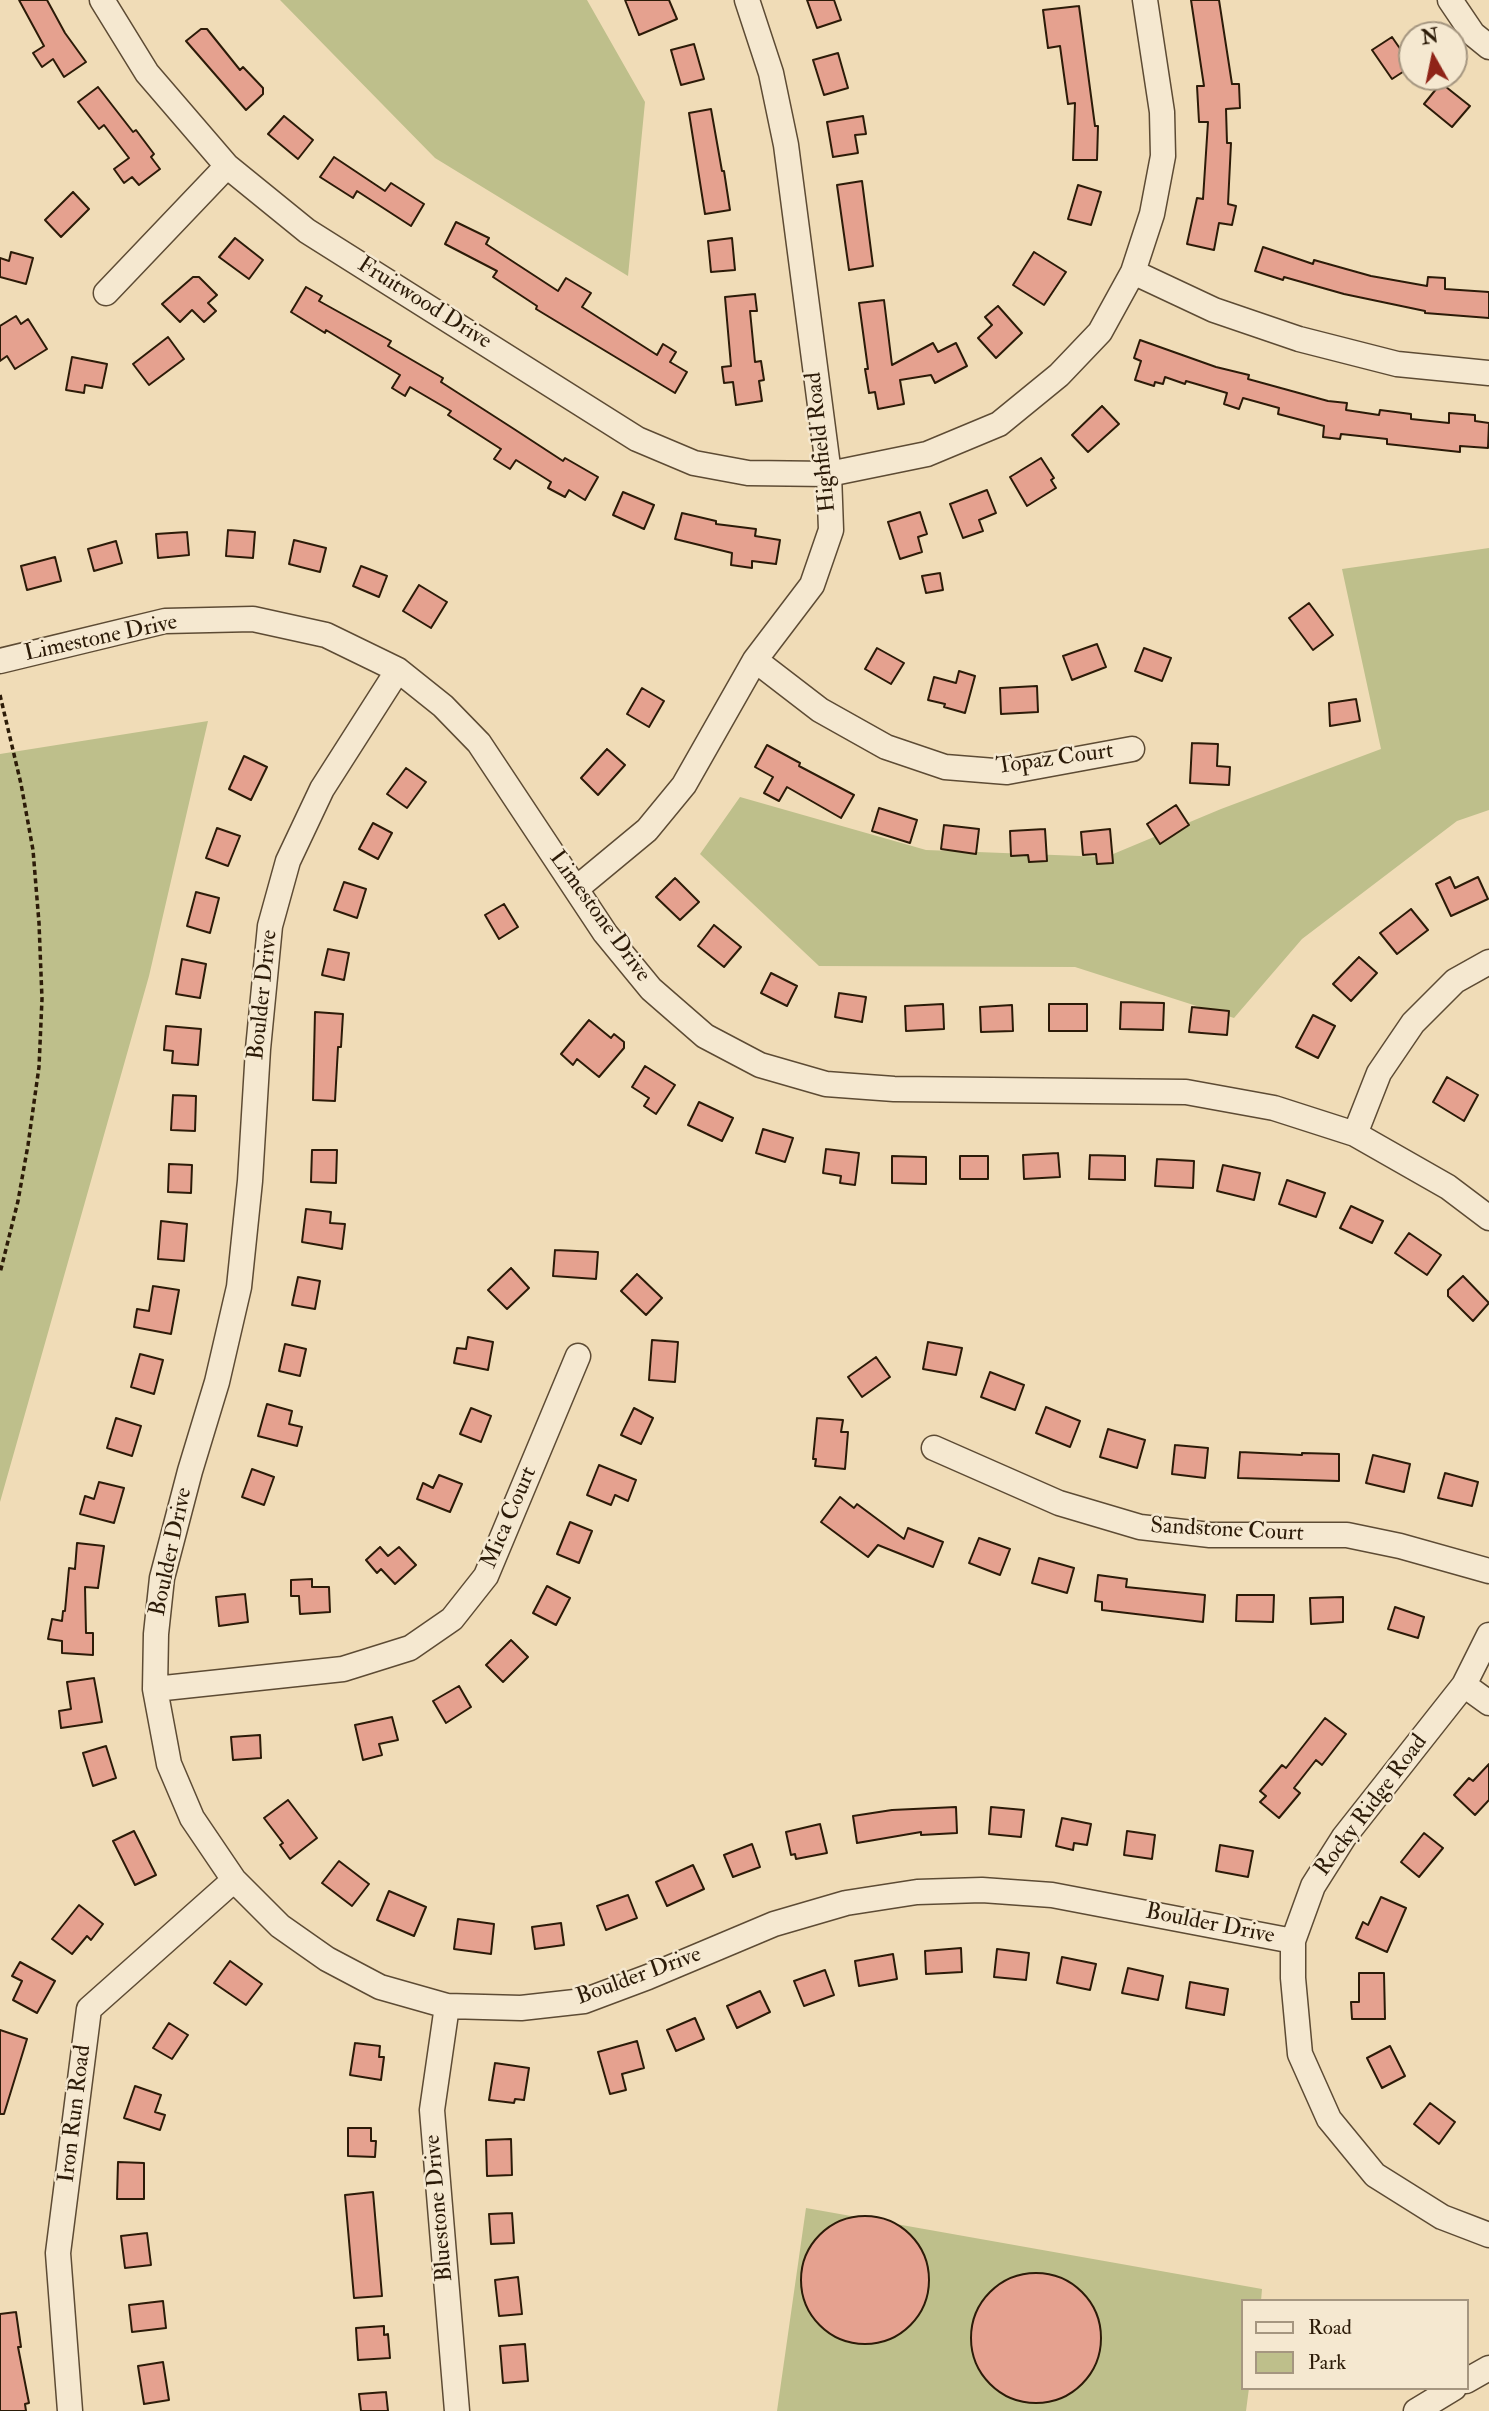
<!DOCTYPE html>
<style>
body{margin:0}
#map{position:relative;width:1489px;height:2411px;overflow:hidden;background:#f0dcb7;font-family:"IM FELL Double Pica",serif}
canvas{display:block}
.legend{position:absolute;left:1241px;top:2299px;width:228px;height:91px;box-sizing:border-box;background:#f5e8d0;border:2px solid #a59680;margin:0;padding:9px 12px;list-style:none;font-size:21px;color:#2c1b08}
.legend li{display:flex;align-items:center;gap:14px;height:35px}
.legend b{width:35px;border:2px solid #a59680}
.north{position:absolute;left:1398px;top:21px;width:70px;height:70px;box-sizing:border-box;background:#f5e8d0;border:2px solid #a59680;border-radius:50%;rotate:351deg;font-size:19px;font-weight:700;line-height:28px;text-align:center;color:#2c1b08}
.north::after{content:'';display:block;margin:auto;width:24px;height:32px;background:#8f2418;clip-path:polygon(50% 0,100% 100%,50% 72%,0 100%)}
</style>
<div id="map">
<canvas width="1489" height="2411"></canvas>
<ul class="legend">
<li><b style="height:9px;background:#f5e8d0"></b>Road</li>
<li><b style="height:19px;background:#bebf8b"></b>Park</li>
</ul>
<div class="north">N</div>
</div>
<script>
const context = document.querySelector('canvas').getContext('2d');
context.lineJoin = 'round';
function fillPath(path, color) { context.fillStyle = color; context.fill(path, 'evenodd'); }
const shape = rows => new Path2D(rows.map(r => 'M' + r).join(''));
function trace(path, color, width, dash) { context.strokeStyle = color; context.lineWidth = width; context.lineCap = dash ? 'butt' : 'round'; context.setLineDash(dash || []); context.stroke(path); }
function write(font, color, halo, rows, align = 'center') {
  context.font = font + ' "IM FELL Double Pica",serif'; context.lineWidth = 5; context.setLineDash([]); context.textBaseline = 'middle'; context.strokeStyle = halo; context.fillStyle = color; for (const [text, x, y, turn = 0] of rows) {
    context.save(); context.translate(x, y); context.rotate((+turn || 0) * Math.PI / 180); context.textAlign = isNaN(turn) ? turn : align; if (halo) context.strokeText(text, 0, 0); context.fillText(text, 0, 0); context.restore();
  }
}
fillPath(shape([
 [280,0,587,0,645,102,628,276,435,158],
 [1489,548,1489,810,1457,821,1302,939,1234,1018,1075,967,819,966,700,854,740,797,926,850,1106,857,1221,809,1381,749,1342,569],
 [208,721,149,976,0,1502,0,754],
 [806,2208,1262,2289,1261,2301,1242,2301,1242,2388,1249,2388,1246,2411,777,2411]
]), '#bebf8b');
const building = shape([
 [19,0,47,0,65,33,86,62,64,77,53,59,42,67,33,53,44,46,19,0],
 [625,0,669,0,677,19,639,35,625,0],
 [807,0,834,0,841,20,817,28,807,0],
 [1191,0,1219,0,1232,84,1239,84,1240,108,1226,109,1227,143,1231,143,1228,204,1236,206,1232,225,1219,223,1214,250,1187,244,1197,198,1203,199,1208,122,1199,122,1197,86,1204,86,1191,0],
 [1079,6,1095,126,1098,126,1097,160,1073,160,1075,103,1068,104,1060,46,1048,48,1043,10,1079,6],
 [201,29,207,29,240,70,243,67,263,88,263,94,246,110,186,41,201,29],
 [1392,37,1412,66,1392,79,1372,50,1392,37],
 [694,44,704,79,681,85,671,50,694,44],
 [838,53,848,88,824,95,813,60,838,53],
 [1441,83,1470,106,1452,127,1424,104,1441,83],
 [98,87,133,132,136,130,154,154,151,157,160,169,139,185,132,177,124,183,114,169,129,158,104,125,99,129,78,102,98,87],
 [711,109,722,171,724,171,730,210,705,214,689,113,711,109],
 [284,116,313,140,298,159,268,134,284,116],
 [863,116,866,134,855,135,858,153,833,157,827,122,863,116],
 [334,157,385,191,391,183,424,204,411,226,357,191,353,198,320,177,334,157],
 [862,181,873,266,849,270,837,185,862,181],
 [1078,185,1101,192,1091,225,1068,219,1078,185],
 [73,192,89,209,61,237,45,220,73,192],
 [456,222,489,238,486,244,558,291,566,278,591,293,582,307,657,355,663,344,676,352,670,362,687,372,675,393,536,309,537,306,493,277,497,271,445,244,456,222],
 [235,238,263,260,249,279,219,257,235,238],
 [732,238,735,270,711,272,708,241,732,238],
 [1263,247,1313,264,1314,260,1371,276,1427,286,1428,277,1445,278,1445,289,1489,292,1489,318,1425,313,1425,311,1344,294,1284,277,1283,280,1255,271,1263,247],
 [11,252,33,258,26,284,0,277,0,258,9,261,11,252],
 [1034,252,1066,272,1044,305,1013,285,1034,252],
 [193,277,199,277,217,295,208,303,216,311,204,322,192,310,180,322,162,304,193,277],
 [306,287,322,296,319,301,391,341,388,346,443,378,441,382,514,429,563,461,565,458,598,477,585,500,569,490,565,497,548,488,551,482,516,460,510,469,494,459,501,449,448,415,451,411,410,387,405,396,392,388,400,375,326,330,325,333,291,312,306,287],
 [755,294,757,311,750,311,755,362,761,361,764,380,759,381,762,401,736,405,733,382,724,383,722,367,731,366,725,297,755,294],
 [884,300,892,365,933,343,938,352,956,343,967,366,935,383,931,375,900,380,904,404,878,409,875,392,869,393,865,369,868,369,859,303,884,300],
 [998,306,1022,333,996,358,978,338,992,325,985,317,998,306],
 [16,316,21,324,28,319,47,349,15,369,7,356,0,361,0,326,16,316],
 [168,337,184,359,149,385,133,364,168,337],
 [1140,340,1216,367,1249,375,1248,379,1328,401,1347,403,1346,410,1379,415,1380,410,1411,414,1411,419,1449,423,1449,413,1475,415,1475,421,1489,423,1488,448,1460,446,1460,452,1387,444,1387,439,1341,434,1340,439,1323,437,1324,426,1278,414,1279,408,1243,398,1239,409,1224,404,1227,393,1186,381,1185,384,1165,377,1163,384,1155,382,1154,386,1135,380,1141,361,1134,358,1140,340],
 [72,357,107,364,102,388,85,385,84,393,66,390,72,357],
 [1102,406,1119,424,1088,452,1072,435,1102,406],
 [1041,458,1054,478,1051,480,1056,488,1027,506,1010,477,1041,458],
 [987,490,996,513,979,520,983,531,963,538,950,504,987,490],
 [623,492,654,505,644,529,613,515,623,492],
 [920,512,927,534,918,537,922,552,900,559,888,522,920,512],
 [682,513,716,521,716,524,756,529,755,536,780,540,776,564,752,561,752,568,731,565,732,553,675,539,682,513],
 [228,530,255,532,253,558,226,556,228,530],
 [187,532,189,555,158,558,156,534,187,532],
 [294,540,326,548,320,572,289,564,294,540],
 [116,541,122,563,94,571,88,549,116,541],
 [55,557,61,581,27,590,21,566,55,557],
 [361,566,387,576,379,597,353,586,361,566],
 [940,573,943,590,926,593,922,576,940,573],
 [419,585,447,602,431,628,403,611,419,585],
 [1309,603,1333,635,1313,650,1289,618,1309,603],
 [1097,644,1106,667,1072,680,1063,656,1097,644],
 [877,648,904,663,891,684,865,669,877,648],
 [1144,648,1171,658,1162,681,1135,671,1144,648],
 [959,671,975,676,965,713,944,707,945,704,928,700,934,677,956,683,959,671],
 [1037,686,1038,712,1001,714,1000,688,1037,686],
 [642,688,664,701,649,727,627,714,642,688],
 [1356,699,1360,721,1330,726,1329,703,1356,699],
 [1192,743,1218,744,1217,766,1230,767,1229,785,1190,783,1192,743],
 [767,745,800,763,799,766,854,795,841,818,787,787,779,801,764,793,773,777,755,767,767,745],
 [607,749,625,765,598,795,581,778,607,749],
 [244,756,267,767,251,800,229,789,244,756],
 [406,768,426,782,407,808,387,794,406,768],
 [1176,805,1189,825,1160,844,1147,824,1176,805],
 [879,808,917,820,910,843,872,831,879,808],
 [373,823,392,833,378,859,359,849,373,823],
 [944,825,979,829,976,854,941,849,944,825],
 [217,828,240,836,228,866,206,858,217,828],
 [1045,829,1047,861,1029,862,1028,855,1011,856,1010,831,1045,829],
 [1110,829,1113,863,1097,864,1096,854,1083,855,1081,832,1110,829],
 [1450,877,1455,888,1478,877,1488,899,1451,916,1436,884,1450,877],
 [675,878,699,902,680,920,656,897,675,878],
 [344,882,366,889,357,918,334,910,344,882],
 [196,892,219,898,210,933,187,926,196,892],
 [504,904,518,927,499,939,485,915,504,904],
 [1411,909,1428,930,1397,954,1380,933,1411,909],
 [714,925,741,947,724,967,698,946,714,925],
 [328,949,349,953,344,980,322,975,328,949],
 [1359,957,1377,973,1351,1001,1333,984,1359,957],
 [182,959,206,964,200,998,176,994,182,959],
 [771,973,797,986,787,1006,761,993,771,973],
 [839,993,866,997,862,1022,835,1017,839,993],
 [1121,1002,1164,1003,1163,1030,1120,1029,1121,1002],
 [943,1004,944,1029,906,1031,905,1006,943,1004],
 [1049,1004,1087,1004,1087,1031,1049,1031,1049,1004],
 [1012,1005,1013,1031,981,1032,980,1007,1012,1005],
 [1192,1007,1229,1011,1227,1035,1189,1032,1192,1007],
 [315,1012,343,1014,341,1047,338,1047,335,1101,313,1100,315,1012],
 [1313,1015,1335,1026,1318,1058,1296,1047,1313,1015],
 [589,1020,611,1038,614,1034,624,1042,624,1048,599,1077,577,1059,573,1065,561,1054,589,1020],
 [166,1026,201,1029,198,1065,172,1063,173,1051,164,1050,166,1026],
 [645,1066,675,1085,656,1114,644,1106,649,1098,632,1087,645,1066],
 [1447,1077,1478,1095,1464,1121,1433,1102,1447,1077],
 [173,1095,196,1096,195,1131,171,1130,173,1095],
 [699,1102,733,1118,722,1141,688,1125,699,1102],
 [763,1129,793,1138,785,1162,756,1153,763,1129],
 [826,1149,859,1153,855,1185,840,1183,841,1176,823,1173,826,1149],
 [312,1150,337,1150,336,1183,311,1182,312,1150],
 [1058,1153,1060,1177,1024,1179,1023,1155,1058,1153],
 [1090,1155,1125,1156,1125,1180,1089,1179,1090,1155],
 [892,1156,926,1157,926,1184,892,1183,892,1156],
 [960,1156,988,1156,988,1179,960,1179,960,1156],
 [1157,1159,1194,1161,1193,1188,1155,1186,1157,1159],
 [169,1164,192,1165,191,1193,168,1192,169,1164],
 [1223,1165,1260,1173,1254,1200,1217,1191,1223,1165],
 [1287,1180,1325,1193,1316,1217,1279,1204,1287,1180],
 [1351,1206,1383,1221,1372,1243,1340,1228,1351,1206],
 [306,1209,331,1212,330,1223,345,1224,342,1249,302,1242,306,1209],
 [161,1221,187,1224,184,1261,158,1259,161,1221],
 [1409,1233,1441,1255,1427,1275,1395,1253,1409,1233],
 [555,1250,598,1252,596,1279,553,1276,555,1250],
 [511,1268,529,1288,507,1309,488,1290,511,1268],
 [637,1274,662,1298,646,1315,621,1291,637,1274],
 [1463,1276,1489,1303,1473,1321,1448,1296,1448,1290,1463,1276],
 [298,1277,320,1281,315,1309,292,1305,298,1277],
 [153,1286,179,1290,171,1334,134,1327,137,1309,149,1311,153,1286],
 [468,1337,493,1342,488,1370,454,1363,457,1348,466,1349,468,1337],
 [652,1340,678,1342,675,1382,649,1380,652,1340],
 [928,1342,962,1348,956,1375,923,1369,928,1342],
 [285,1344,306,1349,300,1376,279,1371,285,1344],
 [140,1354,163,1360,154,1394,131,1387,140,1354],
 [876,1357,890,1377,862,1397,848,1377,876,1357],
 [990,1372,1024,1385,1015,1410,981,1397,990,1372],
 [267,1404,292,1411,289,1424,302,1427,297,1446,258,1436,267,1404],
 [1046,1407,1080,1421,1070,1447,1036,1433,1046,1407],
 [471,1408,491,1416,481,1442,460,1434,471,1408],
 [634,1408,653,1418,641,1444,621,1435,634,1408],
 [116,1418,141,1426,132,1456,107,1448,116,1418],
 [817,1418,843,1420,841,1432,848,1432,845,1469,815,1466,816,1459,813,1459,817,1418],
 [1108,1429,1145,1440,1137,1468,1100,1457,1108,1429],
 [1175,1445,1208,1448,1205,1478,1172,1474,1175,1445],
 [1240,1452,1302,1455,1302,1453,1339,1454,1339,1481,1238,1478,1240,1452],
 [1373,1455,1410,1464,1404,1492,1366,1483,1373,1455],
 [599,1465,636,1480,628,1501,615,1495,611,1505,587,1495,599,1465],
 [252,1469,274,1477,264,1505,242,1497,252,1469],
 [1445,1473,1478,1482,1472,1506,1438,1498,1445,1473],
 [439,1475,462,1484,450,1512,417,1499,423,1483,433,1488,439,1475],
 [99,1482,124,1488,114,1523,80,1514,85,1496,94,1499,99,1482],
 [840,1497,854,1508,857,1504,904,1539,908,1528,943,1542,933,1567,878,1545,868,1557,821,1522,840,1497],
 [570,1522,592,1531,579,1563,557,1554,570,1522],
 [979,1538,1010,1549,1000,1575,969,1563,979,1538],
 [77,1543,104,1546,98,1588,85,1587,86,1633,93,1633,93,1655,62,1653,62,1641,48,1639,52,1619,62,1621,63,1611,65,1611,69,1568,75,1569,77,1543],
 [380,1547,388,1556,399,1547,416,1565,395,1584,381,1569,377,1573,366,1560,380,1547],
 [1039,1558,1074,1568,1067,1593,1032,1583,1039,1558],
 [1098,1575,1127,1579,1126,1587,1205,1595,1203,1622,1102,1610,1102,1602,1095,1601,1098,1575],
 [312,1579,312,1587,329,1587,330,1612,300,1614,299,1596,291,1596,291,1580,312,1579],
 [547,1586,570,1598,556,1625,533,1613,547,1586],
 [245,1594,248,1622,219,1626,216,1597,245,1594],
 [1237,1595,1274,1595,1273,1622,1236,1621,1237,1595],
 [1343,1597,1343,1622,1311,1624,1310,1598,1343,1597],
 [1395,1607,1424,1617,1418,1638,1388,1629,1395,1607],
 [511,1640,528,1657,503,1682,486,1665,511,1640],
 [94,1678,102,1722,61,1728,59,1711,71,1709,67,1682,94,1678],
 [459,1686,471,1707,446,1723,433,1701,459,1686],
 [392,1717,398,1740,379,1744,382,1755,363,1760,355,1725,392,1717],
 [1325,1718,1346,1734,1322,1765,1316,1760,1294,1788,1300,1793,1279,1818,1260,1802,1266,1796,1260,1791,1282,1765,1286,1768,1325,1718],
 [260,1735,261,1758,233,1760,231,1737,260,1735],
 [106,1746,116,1778,93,1786,83,1753,106,1746],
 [1489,1764,1489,1800,1475,1815,1454,1795,1469,1778,1473,1781,1489,1764],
 [288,1800,317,1838,290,1859,280,1845,283,1843,264,1818,288,1800],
 [956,1807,957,1833,921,1835,921,1832,857,1843,853,1816,892,1810,956,1807],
 [991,1807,1024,1810,1021,1837,989,1834,991,1807],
 [1062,1818,1091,1824,1087,1845,1074,1843,1073,1850,1056,1846,1062,1818],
 [820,1824,827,1853,796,1859,795,1854,791,1855,786,1832,820,1824],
 [134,1831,156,1875,135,1885,113,1841,134,1831],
 [1127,1831,1155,1835,1152,1859,1124,1855,1127,1831],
 [1424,1833,1443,1848,1419,1877,1401,1862,1424,1833],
 [752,1844,760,1867,733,1877,724,1855,752,1844],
 [1220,1845,1253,1851,1248,1877,1216,1871,1220,1845],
 [339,1861,369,1884,352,1906,322,1883,339,1861],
 [693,1865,704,1889,667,1906,656,1882,693,1865],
 [389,1891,426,1907,414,1936,377,1920,389,1891],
 [628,1895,637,1918,606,1930,597,1906,628,1895],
 [1381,1897,1406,1908,1387,1952,1356,1938,1363,1922,1368,1925,1381,1897],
 [79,1905,103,1924,91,1940,87,1936,72,1954,52,1939,79,1905],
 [458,1919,494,1924,491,1954,454,1949,458,1919],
 [561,1923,564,1945,535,1949,532,1927,561,1923],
 [961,1948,962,1972,926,1974,925,1951,961,1948],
 [997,1949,1029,1953,1026,1980,994,1977,997,1949],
 [893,1954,897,1979,859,1986,855,1961,893,1954],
 [1062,1957,1096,1964,1090,1990,1057,1983,1062,1957],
 [230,1961,262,1984,246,2005,214,1983,230,1961],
 [20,1962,55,1981,37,2013,13,2000,22,1981,12,1976,20,1962],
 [1128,1968,1163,1976,1158,2000,1122,1993,1128,1968],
 [825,1970,834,1995,804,2006,794,1981,825,1970],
 [1359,1973,1384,1973,1385,2019,1352,2019,1351,2002,1359,2002,1359,1973],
 [1190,1982,1228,1989,1224,2015,1186,2008,1190,1982],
 [760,1991,770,2012,737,2028,727,2006,760,1991],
 [695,2018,704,2039,676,2051,667,2030,695,2018],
 [169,2023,188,2035,172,2059,153,2048,169,2023],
 [0,2030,27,2039,4,2114,0,2114,0,2030],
 [637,2041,644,2068,622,2074,626,2090,610,2094,598,2052,637,2041],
 [355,2043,380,2046,379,2057,384,2057,381,2080,350,2075,355,2043],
 [1390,2046,1405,2076,1382,2088,1367,2058,1390,2046],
 [495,2063,529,2068,524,2100,515,2099,514,2103,489,2100,495,2063],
 [135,2086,161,2095,155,2112,165,2115,160,2130,124,2118,135,2086],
 [1430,2103,1455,2122,1439,2144,1414,2124,1430,2103],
 [348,2128,371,2128,371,2141,376,2141,375,2157,348,2156,348,2128],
 [511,2139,512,2175,487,2176,486,2140,511,2139],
 [118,2162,144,2163,144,2199,117,2199,118,2162],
 [373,2192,382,2296,354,2298,345,2195,373,2192],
 [512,2213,514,2243,491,2244,489,2214,512,2213],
 '801 2280a64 64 0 1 1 128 0a64 64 0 1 1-128 0Z',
 [147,2233,151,2265,125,2268,121,2236,147,2233],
 '971 2338a65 65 0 1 1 130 0a65 65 0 1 1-130 0Z',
 [518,2277,522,2314,499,2316,495,2280,518,2277],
 [163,2301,166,2328,132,2332,129,2305,163,2301],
 [16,2312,21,2347,18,2347,29,2403,25,2404,26,2411,0,2411,0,2314,16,2312],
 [384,2326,384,2335,388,2334,390,2358,358,2360,356,2328,384,2326],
 [525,2344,528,2381,503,2383,500,2346,525,2344],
 [163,2362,169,2400,144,2404,138,2366,163,2362],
 [386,2392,388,2411,361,2411,359,2394,386,2392]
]);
fillPath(building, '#e5a18f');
trace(building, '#2c1b08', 2);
const minor = shape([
 [102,0,147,73,227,166,307,231,637,439,694,463,748,473,829,474,927,454,999,424,1059,375,1100,332,1133,272,1152,214,1163,156,1162,112,1145,0],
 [1450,0,1473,34,1489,47],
 [1133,272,1214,310,1299,339,1397,364,1489,373],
 [106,293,227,166],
 [755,660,820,710,886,747,945,767,1007,772,1132,749],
 [0,661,165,621,253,619,326,635,398,670,443,706,479,743,605,933,651,989,705,1036,760,1065,826,1084,894,1089,1186,1092,1274,1108,1355,1134,1448,1187,1489,1218],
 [398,670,322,789,288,861,270,926,258,1049,250,1181,239,1287,217,1382,190,1471,162,1578,156,1634,155,1689,169,1764,192,1818,234,1880,280,1926,327,1959,380,1987,447,2006,521,2008,584,2001,648,1977,774,1924,846,1903,917,1892,982,1890,1052,1895,1293,1941],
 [577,888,647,830,684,785,755,660,812,585,831,530,829,474,786,145,771,73,747,0],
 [1355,1134,1379,1073,1413,1023,1455,981,1489,962],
 [934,1448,1059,1503,1140,1527,1210,1535,1347,1535,1400,1546,1489,1571],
 [1489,1635,1464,1685,1344,1837,1313,1886,1293,1941,1293,1978,1300,2054,1329,2119,1375,2175,1442,2217,1489,2235],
 [1464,1685,1489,1703],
 [155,1689,343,1669,410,1648,452,1619,486,1576,578,1356],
 [447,2006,432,2110,457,2411],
 [1466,2381,1489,2368],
 [70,2411,58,2253,89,2009,234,1880],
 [1416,2411,1454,2388]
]);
trace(minor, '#5d4b34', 27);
trace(shape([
 [0,695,21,784,33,850,39,923,42,999,39,1067,28,1145,18,1201,0,1273]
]), '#2c1b08', 3.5, [5, 3.5]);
trace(minor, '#f5e8d0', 24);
write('23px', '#2c1b08', '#f5e8d0', [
 ["Fruitwood Drive",424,304,32],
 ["Highfield Road",822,442,-96],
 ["Limestone Drive",101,639,-12],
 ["Topaz Court",1055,760,-8],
 ["Limestone Drive",599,917,54],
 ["Boulder Drive",264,995,-84],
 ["Mica Court",510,1518,-67],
 ["Sandstone Court",1227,1531,3],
 ["Boulder Drive",172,1552,-78],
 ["Rocky Ridge Road",1372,1806,-53],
 ["Boulder Drive",1210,1925,11],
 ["Boulder Drive",639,1977,-20],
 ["Iron Run Road",76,2114,-83],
 ["Bluestone Drive",440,2208,-95]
]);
</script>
